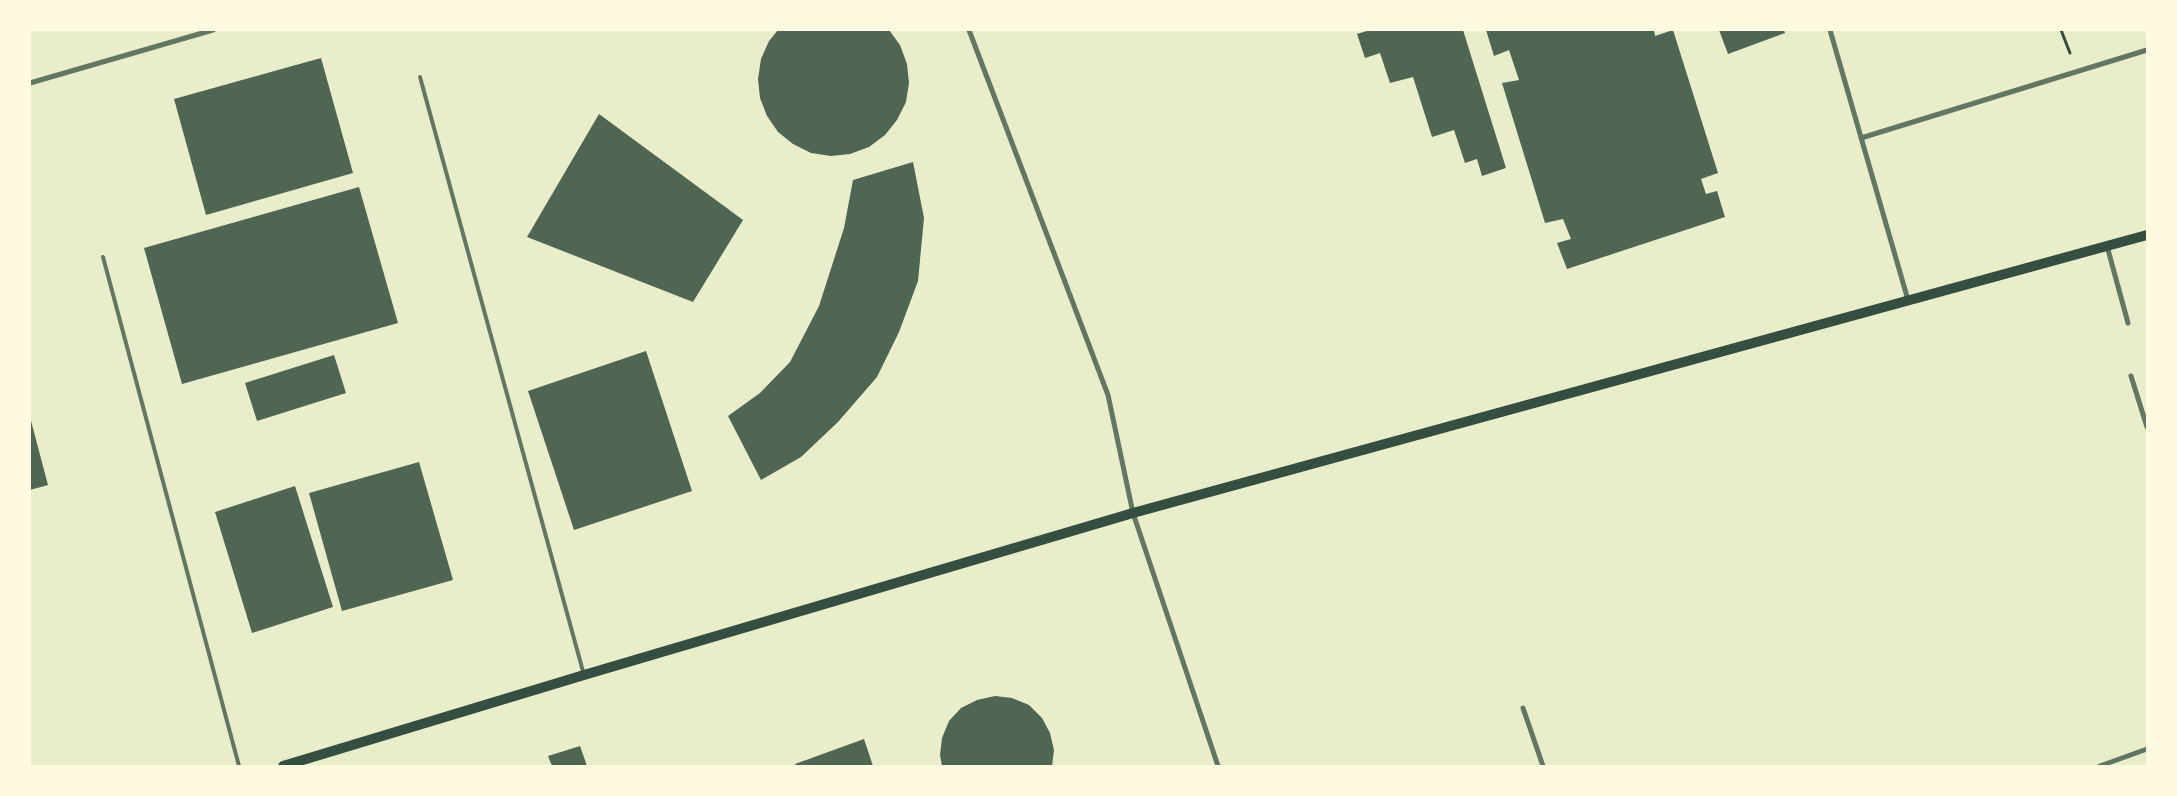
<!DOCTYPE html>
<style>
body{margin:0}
#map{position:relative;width:2177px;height:796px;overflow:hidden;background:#e9edc9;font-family:"Asap Condensed",sans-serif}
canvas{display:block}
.frame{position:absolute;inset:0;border:31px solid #fefae0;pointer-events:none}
</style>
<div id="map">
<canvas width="2177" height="796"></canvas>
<div class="frame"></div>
</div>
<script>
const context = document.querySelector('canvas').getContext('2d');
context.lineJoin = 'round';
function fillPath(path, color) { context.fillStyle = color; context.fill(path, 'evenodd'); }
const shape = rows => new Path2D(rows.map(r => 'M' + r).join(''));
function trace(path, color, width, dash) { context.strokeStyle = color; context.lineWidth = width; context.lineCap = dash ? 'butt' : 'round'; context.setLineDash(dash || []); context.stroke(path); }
fillPath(shape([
 [778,30,889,30,900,45,907,64,909,83,906,102,897,120,885,135,869,147,850,154,831,156,811,153,793,144,778,132,767,116,760,98,758,79,761,59,769,41],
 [1370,30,1463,30,1506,168,1482,176,1477,159,1465,163,1454,130,1432,137,1413,77,1390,83,1380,53,1365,58,1357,34],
 [1486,30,1654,30,1655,36,1673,30,1718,173,1701,179,1706,194,1717,191,1725,217,1567,269,1557,243,1571,239,1563,219,1545,223,1502,83,1519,80,1509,50,1494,56],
 [1719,30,1784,30,1785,33,1728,54],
 [321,58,353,173,206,215,174,99],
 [599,114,743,220,693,302,527,237],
 [913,162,924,218,918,281,899,332,877,377,838,422,801,457,761,480,728,416,760,393,790,362,819,306,844,228,853,180],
 [359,187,398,323,182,384,144,248],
 [646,351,692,491,574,530,528,391],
 [334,355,346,393,257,421,245,383],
 [30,417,48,485,30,490],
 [419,462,453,580,342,611,309,493],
 [295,486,333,607,252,633,215,512],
 [995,696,1012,698,1029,705,1042,718,1050,733,1054,750,1052,766,942,766,940,755,942,738,949,721,961,708,977,700],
 [864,739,873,766,796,766,795,764],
 [580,746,587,766,552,766,548,756]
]), '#4f6655');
trace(shape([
 [2061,30,2070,53]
]), '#344e41', 3);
trace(shape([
 [420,77,584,675],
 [103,257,239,766]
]), '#617663', 4);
trace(shape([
 [969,30,1108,395,1133,513,1218,766],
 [1830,30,1908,300],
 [30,83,213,30],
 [1861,138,2147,50],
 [2107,246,2128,323],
 [2131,376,2147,427],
 [1523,708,1543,766],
 [2100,766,2147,749]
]), '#617663', 5);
trace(shape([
 [283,766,584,675,1133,513,2147,235]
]), '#344e41', 10);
</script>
